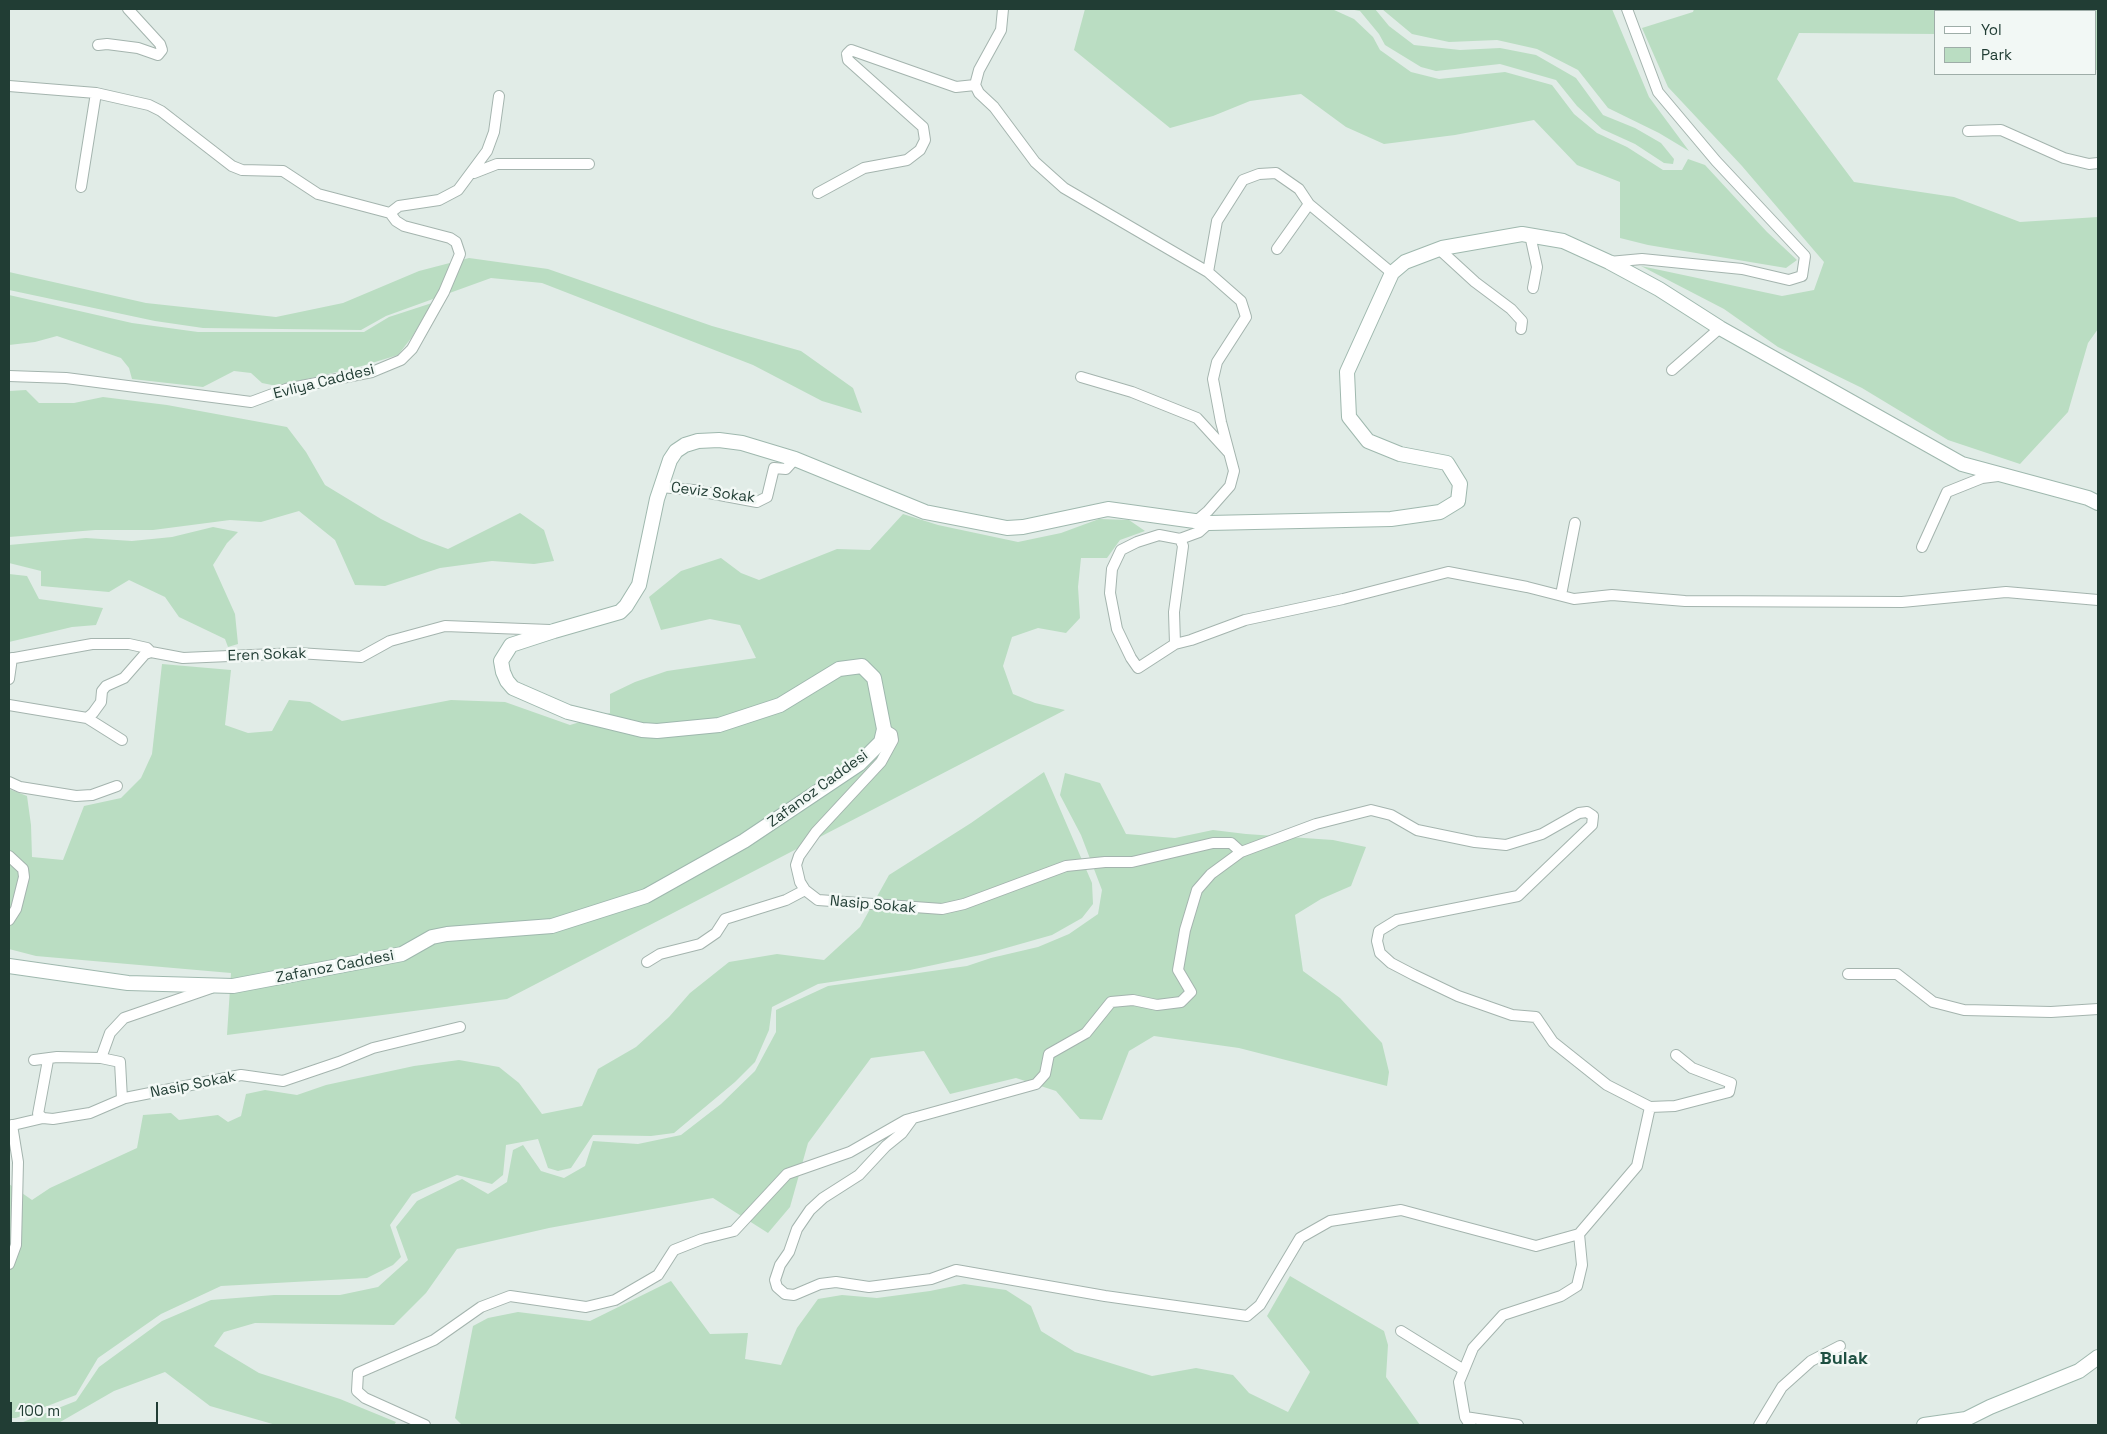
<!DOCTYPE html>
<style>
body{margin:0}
#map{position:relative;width:2107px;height:1434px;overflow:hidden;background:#e1ece7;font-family:"Space Grotesk",sans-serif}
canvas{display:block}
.frame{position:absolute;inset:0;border:10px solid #213d34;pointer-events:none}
.legend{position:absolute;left:1934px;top:10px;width:162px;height:65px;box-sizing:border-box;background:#f2f8f5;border:1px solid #9eada8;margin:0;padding:6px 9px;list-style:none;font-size:15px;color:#213d34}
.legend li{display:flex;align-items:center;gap:10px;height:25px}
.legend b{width:25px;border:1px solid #9eada8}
.scale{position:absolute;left:10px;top:1402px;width:148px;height:22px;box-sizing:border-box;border:2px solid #213d34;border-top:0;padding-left:6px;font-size:15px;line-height:18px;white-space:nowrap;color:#213d34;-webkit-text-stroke:4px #f2f8f5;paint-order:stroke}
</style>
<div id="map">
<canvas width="2107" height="1434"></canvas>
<div class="frame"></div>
<ul class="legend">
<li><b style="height:6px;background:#fff"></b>Yol</li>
<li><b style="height:14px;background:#baddc2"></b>Park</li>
</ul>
<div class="scale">100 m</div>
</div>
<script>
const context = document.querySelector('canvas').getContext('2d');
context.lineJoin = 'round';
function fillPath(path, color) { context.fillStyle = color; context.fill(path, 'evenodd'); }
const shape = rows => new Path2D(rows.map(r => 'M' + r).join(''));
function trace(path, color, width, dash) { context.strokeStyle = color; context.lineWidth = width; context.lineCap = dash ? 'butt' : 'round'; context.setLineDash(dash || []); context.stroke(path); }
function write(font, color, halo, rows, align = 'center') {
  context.font = font + ' "Space Grotesk",sans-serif'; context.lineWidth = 5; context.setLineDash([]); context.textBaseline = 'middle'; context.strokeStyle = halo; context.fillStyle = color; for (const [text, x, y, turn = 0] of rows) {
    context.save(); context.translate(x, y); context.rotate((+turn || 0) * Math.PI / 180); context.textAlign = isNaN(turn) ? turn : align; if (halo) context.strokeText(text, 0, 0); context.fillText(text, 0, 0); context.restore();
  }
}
fillPath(shape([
 [1085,9,1332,9,1354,19,1373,37,1380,50,1411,72,1439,79,1505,72,1552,85,1574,114,1597,133,1627,147,1663,170,1682,170,1688,159,1705,165,1767,232,1797,260,1786,268,1648,245,1620,238,1620,182,1577,165,1534,120,1455,135,1384,144,1346,127,1301,94,1250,101,1213,116,1170,128,1074,50],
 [1349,9,1375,9,1389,26,1414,45,1460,50,1500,48,1536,55,1576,78,1603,115,1635,128,1661,143,1674,159,1673,164,1664,163,1635,144,1602,129,1577,106,1556,80,1500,64,1436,71,1421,67,1385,45,1379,34,1360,11],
 [1382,9,1612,9,1649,97,1689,151,1659,133,1608,108,1578,70,1537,49,1497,40,1449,42,1412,34],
 [1694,9,2098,9,2098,70,2096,70,2096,11,1936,11,1936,34,1799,33,1777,79,1854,182,1954,197,2020,222,2098,217,2098,329,2088,343,2068,412,2020,464,1948,440,1862,388,1778,347,1724,309,1641,266,1782,296,1814,290,1824,262,1742,166,1668,87,1642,28,1693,12],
 [469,258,548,269,712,326,801,351,853,388,862,413,822,401,753,365,542,283,491,278,386,316,361,330,203,328,155,321,9,290,9,272,146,303,276,317,343,303,419,271],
 [9,295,132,323,198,332,364,332,389,317,432,303,412,337,398,355,362,366,277,386,262,383,251,373,234,371,203,387,132,379,129,368,121,358,57,336,35,342,9,345],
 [26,390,39,403,74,403,103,397,167,405,287,427,306,452,325,485,381,519,421,539,448,549,520,513,544,530,554,561,534,564,492,561,440,568,385,586,355,585,335,540,299,511,261,522,230,520,153,530,95,530,9,537,9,391],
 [903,514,938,525,1018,542,1061,533,1099,519,1129,520,1145,531,1120,540,1107,558,1081,558,1078,587,1080,618,1066,633,1038,628,1012,637,1003,666,1013,694,1035,703,1065,710,507,999,227,1035,231,973,36,956,9,949,9,789,27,796,31,825,32,857,63,860,84,806,121,798,141,778,152,754,162,664,231,670,225,725,248,733,272,731,289,700,310,702,342,721,451,700,505,702,570,725,610,713,610,694,635,682,667,671,756,658,740,625,710,619,661,630,649,597,681,571,721,558,741,573,759,580,837,549,870,550],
 [213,527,238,532,227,543,213,565,235,614,238,644,228,647,225,639,179,617,165,597,129,580,109,592,41,586,41,571,9,563,9,545,86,538,132,541,172,537],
 [9,574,27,576,39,599,103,608,96,625,72,627,9,642],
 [1044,772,1092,883,1093,904,1082,918,1052,935,985,954,910,970,818,984,772,1007,769,1030,755,1062,735,1082,674,1133,651,1136,593,1135,571,1168,558,1171,548,1168,538,1139,506,1145,503,1175,492,1184,457,1175,412,1194,390,1225,401,1257,393,1265,367,1278,221,1286,161,1314,98,1358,76,1395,16,1418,9,1418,9,1184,32,1200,50,1188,137,1148,143,1115,171,1113,179,1120,218,1115,228,1122,241,1116,246,1094,265,1090,297,1095,326,1085,414,1066,459,1060,499,1067,519,1083,542,1114,582,1106,598,1069,636,1047,669,1017,690,993,729,962,777,954,824,960,860,927,889,875,971,823],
 [1065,773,1100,783,1126,834,1175,838,1213,830,1246,834,1333,840,1366,847,1351,886,1321,899,1295,915,1303,971,1340,998,1382,1043,1389,1072,1387,1086,1239,1048,1154,1036,1129,1051,1102,1120,1080,1119,1056,1091,1016,1078,950,1094,924,1051,871,1058,808,1143,790,1207,768,1233,713,1198,549,1228,457,1249,426,1293,394,1325,255,1323,224,1332,214,1346,259,1373,340,1399,396,1422,394,1425,276,1425,210,1406,165,1372,114,1391,55,1425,9,1425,18,1424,76,1401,99,1367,162,1321,211,1300,274,1295,340,1295,378,1287,408,1260,396,1227,417,1201,462,1179,488,1194,507,1182,513,1150,523,1145,541,1171,564,1178,585,1166,593,1141,638,1144,681,1135,721,1104,755,1071,776,1032,776,1010,828,986,967,966,991,958,1038,947,1069,934,1098,914,1102,890,1081,835,1060,795],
 [1290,1276,1384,1331,1388,1345,1386,1377,1420,1425,462,1425,455,1418,473,1326,488,1318,518,1312,590,1321,671,1281,710,1334,748,1333,745,1359,781,1365,797,1328,818,1299,842,1295,877,1298,930,1291,964,1284,1006,1290,1031,1306,1041,1331,1075,1352,1152,1376,1196,1368,1233,1375,1249,1393,1288,1412,1310,1372,1267,1316]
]), '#baddc2');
const street = shape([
 [1003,9,1001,30,979,70,975,85,979,93,994,107,1035,162,1064,188,1208,272,1217,221,1243,180,1259,174,1276,173,1299,189,1309,204,1392,273],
 [98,45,107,44,138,48,158,55,162,50,160,44,128,9],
 [9,86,96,93,149,105,161,111,232,166,242,170,283,171,318,194,390,213],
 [1968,131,2001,130,2064,158,2089,164,2098,163],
 [474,173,497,164,589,164],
 [81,187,96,93],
 [818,193,864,168,907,160,920,150,925,140,923,127,848,60,847,54,851,50,956,87,975,85],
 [390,213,399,206,439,200,458,190,487,151,494,132,499,96],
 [1530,235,1537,267,1533,288],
 [1277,249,1309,204],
 [1439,249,1475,282,1511,309,1522,321,1521,329],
 [1609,262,1642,259,1742,269,1789,280,1802,276,1805,256,1716,161,1658,92,1627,9],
 [1672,370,1720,328],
 [9,376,66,378,251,402,286,389,372,372,401,360,412,349,444,292,460,254,456,242,450,238,404,226,396,221,390,213],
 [1081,377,1132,392,1197,418,1229,453],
 [661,487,693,490,757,502,767,497,774,468,786,469,795,459],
 [1195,522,1208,511,1230,486,1234,471,1221,422,1213,379,1217,362,1246,317,1241,301,1208,272],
 [1180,539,1159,535,1137,542,1121,550,1112,569,1110,593,1117,629,1131,658,1138,668,1175,644,1174,612,1183,546,1180,539,1199,532,1209,523],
 [1922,547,1947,492,1982,478,1998,476],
 [1561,595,1575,523],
 [1175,644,1191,640,1245,620,1343,599,1448,572,1527,587,1574,599,1612,595,1685,601,1902,602,2006,592,2098,600],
 [9,659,92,644,129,644,147,648,151,652],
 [9,679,12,658],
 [9,705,87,718,93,713,101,702,102,691,106,686,124,678,145,654,151,652,183,658,298,653,361,657,390,641,445,626,550,630],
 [87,718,122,740],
 [884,729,892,734,893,740,881,762,816,832,799,856,796,865,800,882,805,890,818,900,942,909,964,904,1066,866,1105,862,1132,862,1213,843,1231,843,1241,852,1316,824,1371,810,1391,815,1417,830,1475,842,1506,845,1542,834,1579,813,1587,812,1593,816,1592,825,1518,896,1397,920,1379,931,1377,941,1380,953,1391,963,1414,975,1458,996,1512,1015,1536,1017,1553,1042,1607,1085,1650,1107],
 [9,782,20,787,76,796,92,795,117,786],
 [9,856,23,869,24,877,16,909,9,920],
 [647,962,660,954,700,944,716,933,725,919,786,900,805,890],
 [1848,974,1897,974,1933,1002,1964,1010,2051,1012,2098,1009],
 [101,1058,120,1062,122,1099],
 [34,1060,57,1057,101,1058,110,1033,124,1018,211,988],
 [48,1060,38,1114,43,1118,53,1119,90,1113,125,1098,241,1075,283,1081,339,1062,373,1048,460,1027],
 [913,1118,902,1133,886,1146,859,1175,823,1198,810,1210,797,1229,789,1252,780,1265,775,1280,777,1287,785,1294,794,1295,820,1284,836,1282,869,1287,931,1279,956,1270,1105,1296,1247,1316,1260,1305,1300,1238,1330,1221,1401,1210,1536,1246,1579,1234],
 [9,1126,43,1118],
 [9,1264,16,1245,18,1162,12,1125],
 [1401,1331,1464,1370],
 [1465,1417,1518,1425],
 [425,1425,365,1398,357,1391,358,1373,434,1340,481,1307,510,1296,586,1307,615,1300,658,1275,674,1250,702,1239,734,1231,787,1174,850,1152,906,1120,1036,1084,1045,1074,1049,1054,1086,1033,1111,1002,1133,1000,1157,1005,1181,1002,1191,992,1178,970,1185,930,1197,890,1211,874,1241,852],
 [1470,1425,1465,1417,1459,1382,1473,1348,1503,1315,1561,1296,1577,1286,1582,1265,1579,1234,1637,1166,1650,1107,1675,1106,1729,1092,1731,1083,1692,1068,1676,1055],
 [1759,1425,1782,1387,1811,1361,1840,1346]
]);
const secondary = shape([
 [9,966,128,983,233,986,402,954,432,937,447,934,552,926,646,896,744,841,859,764,881,742,884,729,874,678,862,666,839,669,780,705,719,725,657,731,642,730,568,712,513,688,507,681,503,672,501,661,511,645,554,631,620,612,626,606,639,585,657,499,670,460,676,451,685,445,698,441,719,440,742,443,795,459,925,512,1007,528,1023,527,1108,509,1209,523,1391,519,1440,512,1458,501,1460,484,1447,463,1400,454,1368,441,1349,417,1347,372,1392,273,1405,262,1442,248,1522,234,1563,241,1609,262,1659,289,1720,328,1962,464,2088,498,2098,503],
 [1924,1425,1966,1419,1990,1407,2079,1371,2098,1357]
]);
trace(street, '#a4b4ae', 12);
trace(secondary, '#9fb8ae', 16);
trace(street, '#fff', 10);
trace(secondary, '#fff', 14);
write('15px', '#213d34', '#f2f8f5', [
 ["Evliya Caddesi",324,382,-14],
 ["Ceviz Sokak",713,493,7],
 ["Eren Sokak",267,655,-2],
 ["Zafanoz Caddesi",818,789,-36],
 ["Nasip Sokak",873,905,5],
 ["Zafanoz Caddesi",335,967,-11],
 ["Nasip Sokak",193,1085,-11]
]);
write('bold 18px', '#1d4f41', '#f2f8f5', [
 ["Bulak",1844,1359]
]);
</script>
